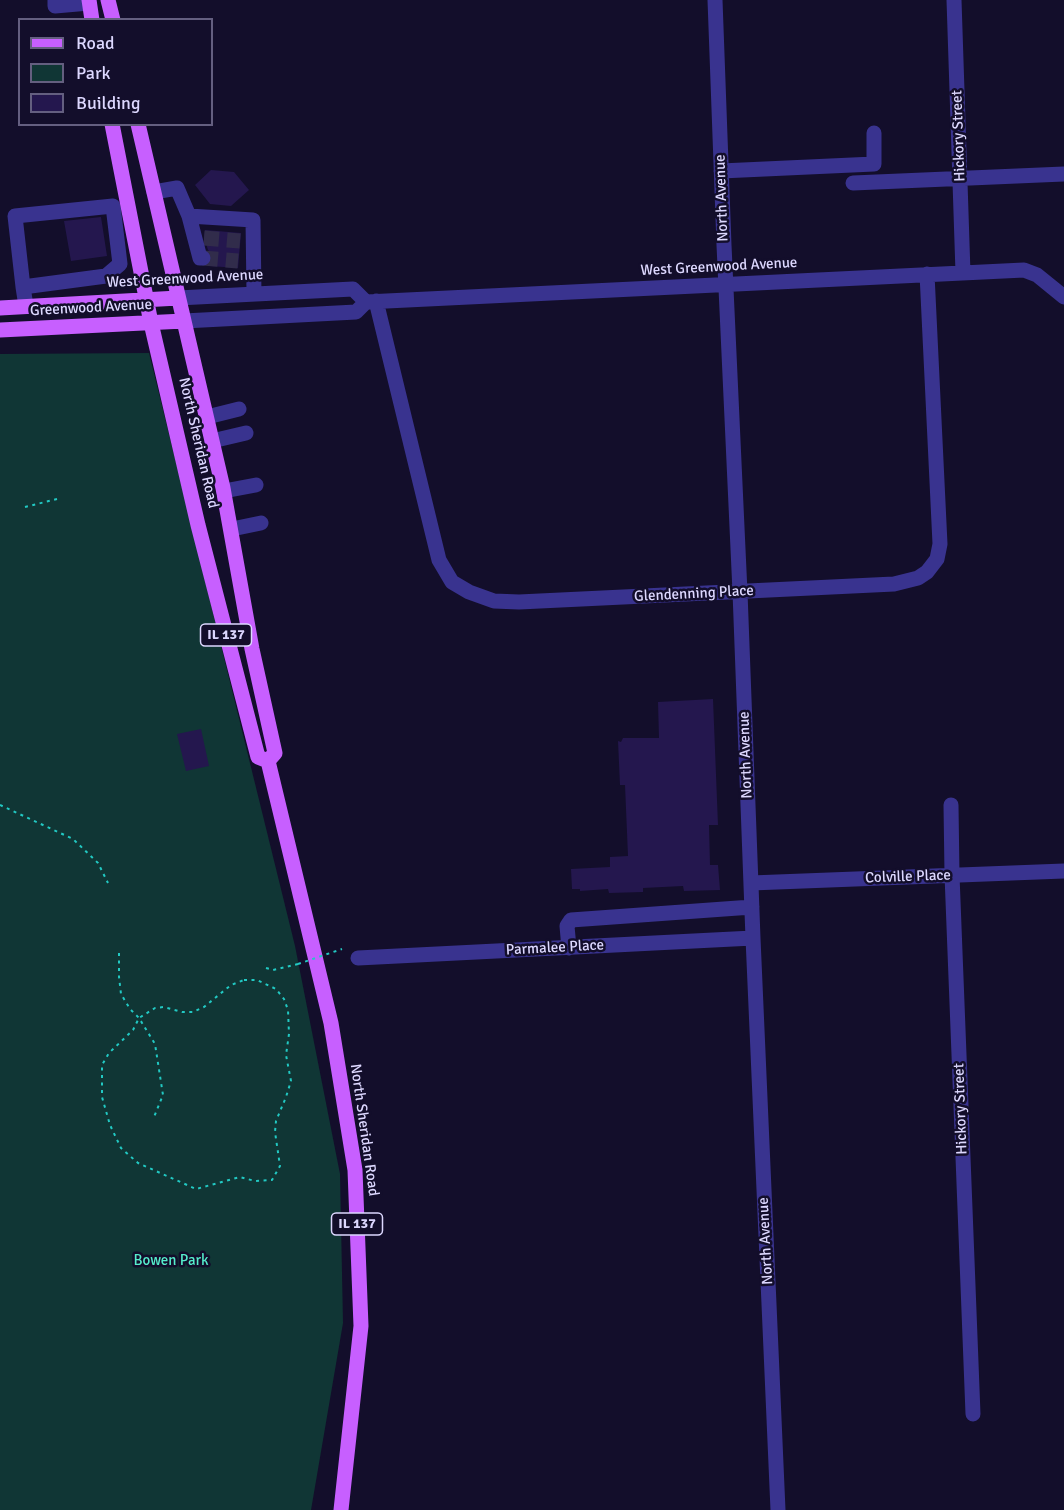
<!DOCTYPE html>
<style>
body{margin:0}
#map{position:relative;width:1064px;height:1510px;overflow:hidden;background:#130e2b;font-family:Signika,sans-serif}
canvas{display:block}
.legend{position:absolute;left:18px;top:18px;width:195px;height:108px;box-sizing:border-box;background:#130e2b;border:2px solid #645f80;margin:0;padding:8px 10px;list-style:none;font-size:18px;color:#ddd8ff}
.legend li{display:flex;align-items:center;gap:12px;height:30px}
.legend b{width:30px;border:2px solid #645f80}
</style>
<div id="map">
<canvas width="1064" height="1510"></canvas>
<ul class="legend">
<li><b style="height:8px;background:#c75fff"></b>Road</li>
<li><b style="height:16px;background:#103635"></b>Park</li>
<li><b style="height:16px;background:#24174e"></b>Building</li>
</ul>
</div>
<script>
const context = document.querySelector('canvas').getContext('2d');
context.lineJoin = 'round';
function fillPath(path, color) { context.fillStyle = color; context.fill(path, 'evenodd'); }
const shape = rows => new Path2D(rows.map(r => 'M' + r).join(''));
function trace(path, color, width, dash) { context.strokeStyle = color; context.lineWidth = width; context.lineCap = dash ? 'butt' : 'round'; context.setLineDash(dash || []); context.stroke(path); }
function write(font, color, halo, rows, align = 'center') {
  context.font = font + ' Signika,sans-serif'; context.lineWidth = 5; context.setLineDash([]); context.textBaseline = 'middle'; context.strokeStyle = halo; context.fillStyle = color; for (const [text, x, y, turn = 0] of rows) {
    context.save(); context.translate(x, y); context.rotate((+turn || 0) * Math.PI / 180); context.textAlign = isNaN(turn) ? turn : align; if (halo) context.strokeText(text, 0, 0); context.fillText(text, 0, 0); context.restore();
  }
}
fillPath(shape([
 [149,353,295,946,340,1174,343,1323,311,1510,0,1510,0,354]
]), '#103635');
fillPath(shape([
 [211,170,234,172,249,190,231,206,210,204,195,185],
 [101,217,107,256,71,261,64,221],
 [205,230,241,233,238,268,209,266,212,262,213,257,211,253,208,250,204,237],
 [713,699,718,825,709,825,710,865,718,865,720,890,684,891,683,886,643,888,643,892,609,893,608,889,580,891,580,889,572,889,571,869,610,867,610,857,628,856,625,785,620,785,618,741,621,742,623,738,659,738,658,702],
 [201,729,209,766,186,771,177,734]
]), '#24174e');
trace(shape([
 [204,238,240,241],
 [203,258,238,261]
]), '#312c4b', 15, [15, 8]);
trace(shape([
 [25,507,57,499],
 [0,805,73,839,98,863,108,883],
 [119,953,119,977,121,994,130,1009,139,1018,155,1044,163,1095,154,1117],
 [266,968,273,970,298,964],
 [244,980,257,980,276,989,284,999,288,1010,289,1034,286,1055,291,1081,286,1097,276,1121,275,1132,280,1166,272,1180,255,1181,240,1177,196,1189,138,1163,121,1148,110,1125,102,1097,102,1065,109,1053,133,1030,139,1018,155,1008,164,1007,182,1012,193,1012,204,1007,231,985,244,980]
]), '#22c9c3', 2, [3, 4.5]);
trace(shape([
 [55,0,55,6,89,3],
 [715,0,724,245,740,592,753,938,778,1510],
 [954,0,963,273],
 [721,171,874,164,874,133],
 [853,183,1064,174],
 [154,192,177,188,189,216,200,258,203,258],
 [189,216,253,220,254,294],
 [23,287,106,276,120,264,113,206,15,216,23,287,26,306],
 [178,298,353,289,366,302],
 [376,301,439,560,452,582,469,592,494,601,519,602,894,584,918,578,927,572,937,559,940,544,927,274],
 [184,321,356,312,366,302,1024,270,1037,275,1064,297],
 [207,417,239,409],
 [212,441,246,433],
 [224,491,256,485],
 [232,529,261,523],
 [951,805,952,875,973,1414],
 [751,883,1064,871],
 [569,948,567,926,571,920,752,907],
 [358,958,753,938]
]), '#39338f', 15);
trace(shape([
 [89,0,92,20],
 [108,0,113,20],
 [112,124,151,323,198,525,258,757,268,761],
 [138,124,223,488,252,649,275,753,268,761],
 [0,308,178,298],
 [0,330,184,321],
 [268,761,331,1023,355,1170,361,1326,341,1510]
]), '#c75fff', 15);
trace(shape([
 [298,964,342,949]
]), '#22c9c3', 2, [3, 4.5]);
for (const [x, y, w] of [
 [226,635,51],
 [357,1224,51]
]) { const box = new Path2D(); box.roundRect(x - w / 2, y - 11, w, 22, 4.5); context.fillStyle = '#130e2b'; context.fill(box); trace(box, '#ddd8ff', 1.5); }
write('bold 14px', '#ddd8ff', null, [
 ["IL 137",226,635],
 ["IL 137",357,1224]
]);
write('15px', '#ddd8ff', '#130e2b', [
 ["Hickory Street",959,136,-92],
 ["North Avenue",722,198,-92],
 ["West Greenwood Avenue",719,267,-3],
 ["West Greenwood Avenue",185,279,-3],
 ["Greenwood Avenue",91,308,-3],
 ["North Sheridan Road",198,443,77],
 ["Glendenning Place",694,594,-3],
 ["North Avenue",746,755,-92],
 ["Colville Place",908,877,-2],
 ["Parmalee Place",555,948,-3],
 ["Hickory Street",961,1109,-92],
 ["North Sheridan Road",364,1130,82],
 ["North Avenue",766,1241,-93]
]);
write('15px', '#55edcb', '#130e2b', [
 ["Bowen Park",171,1261]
]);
</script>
